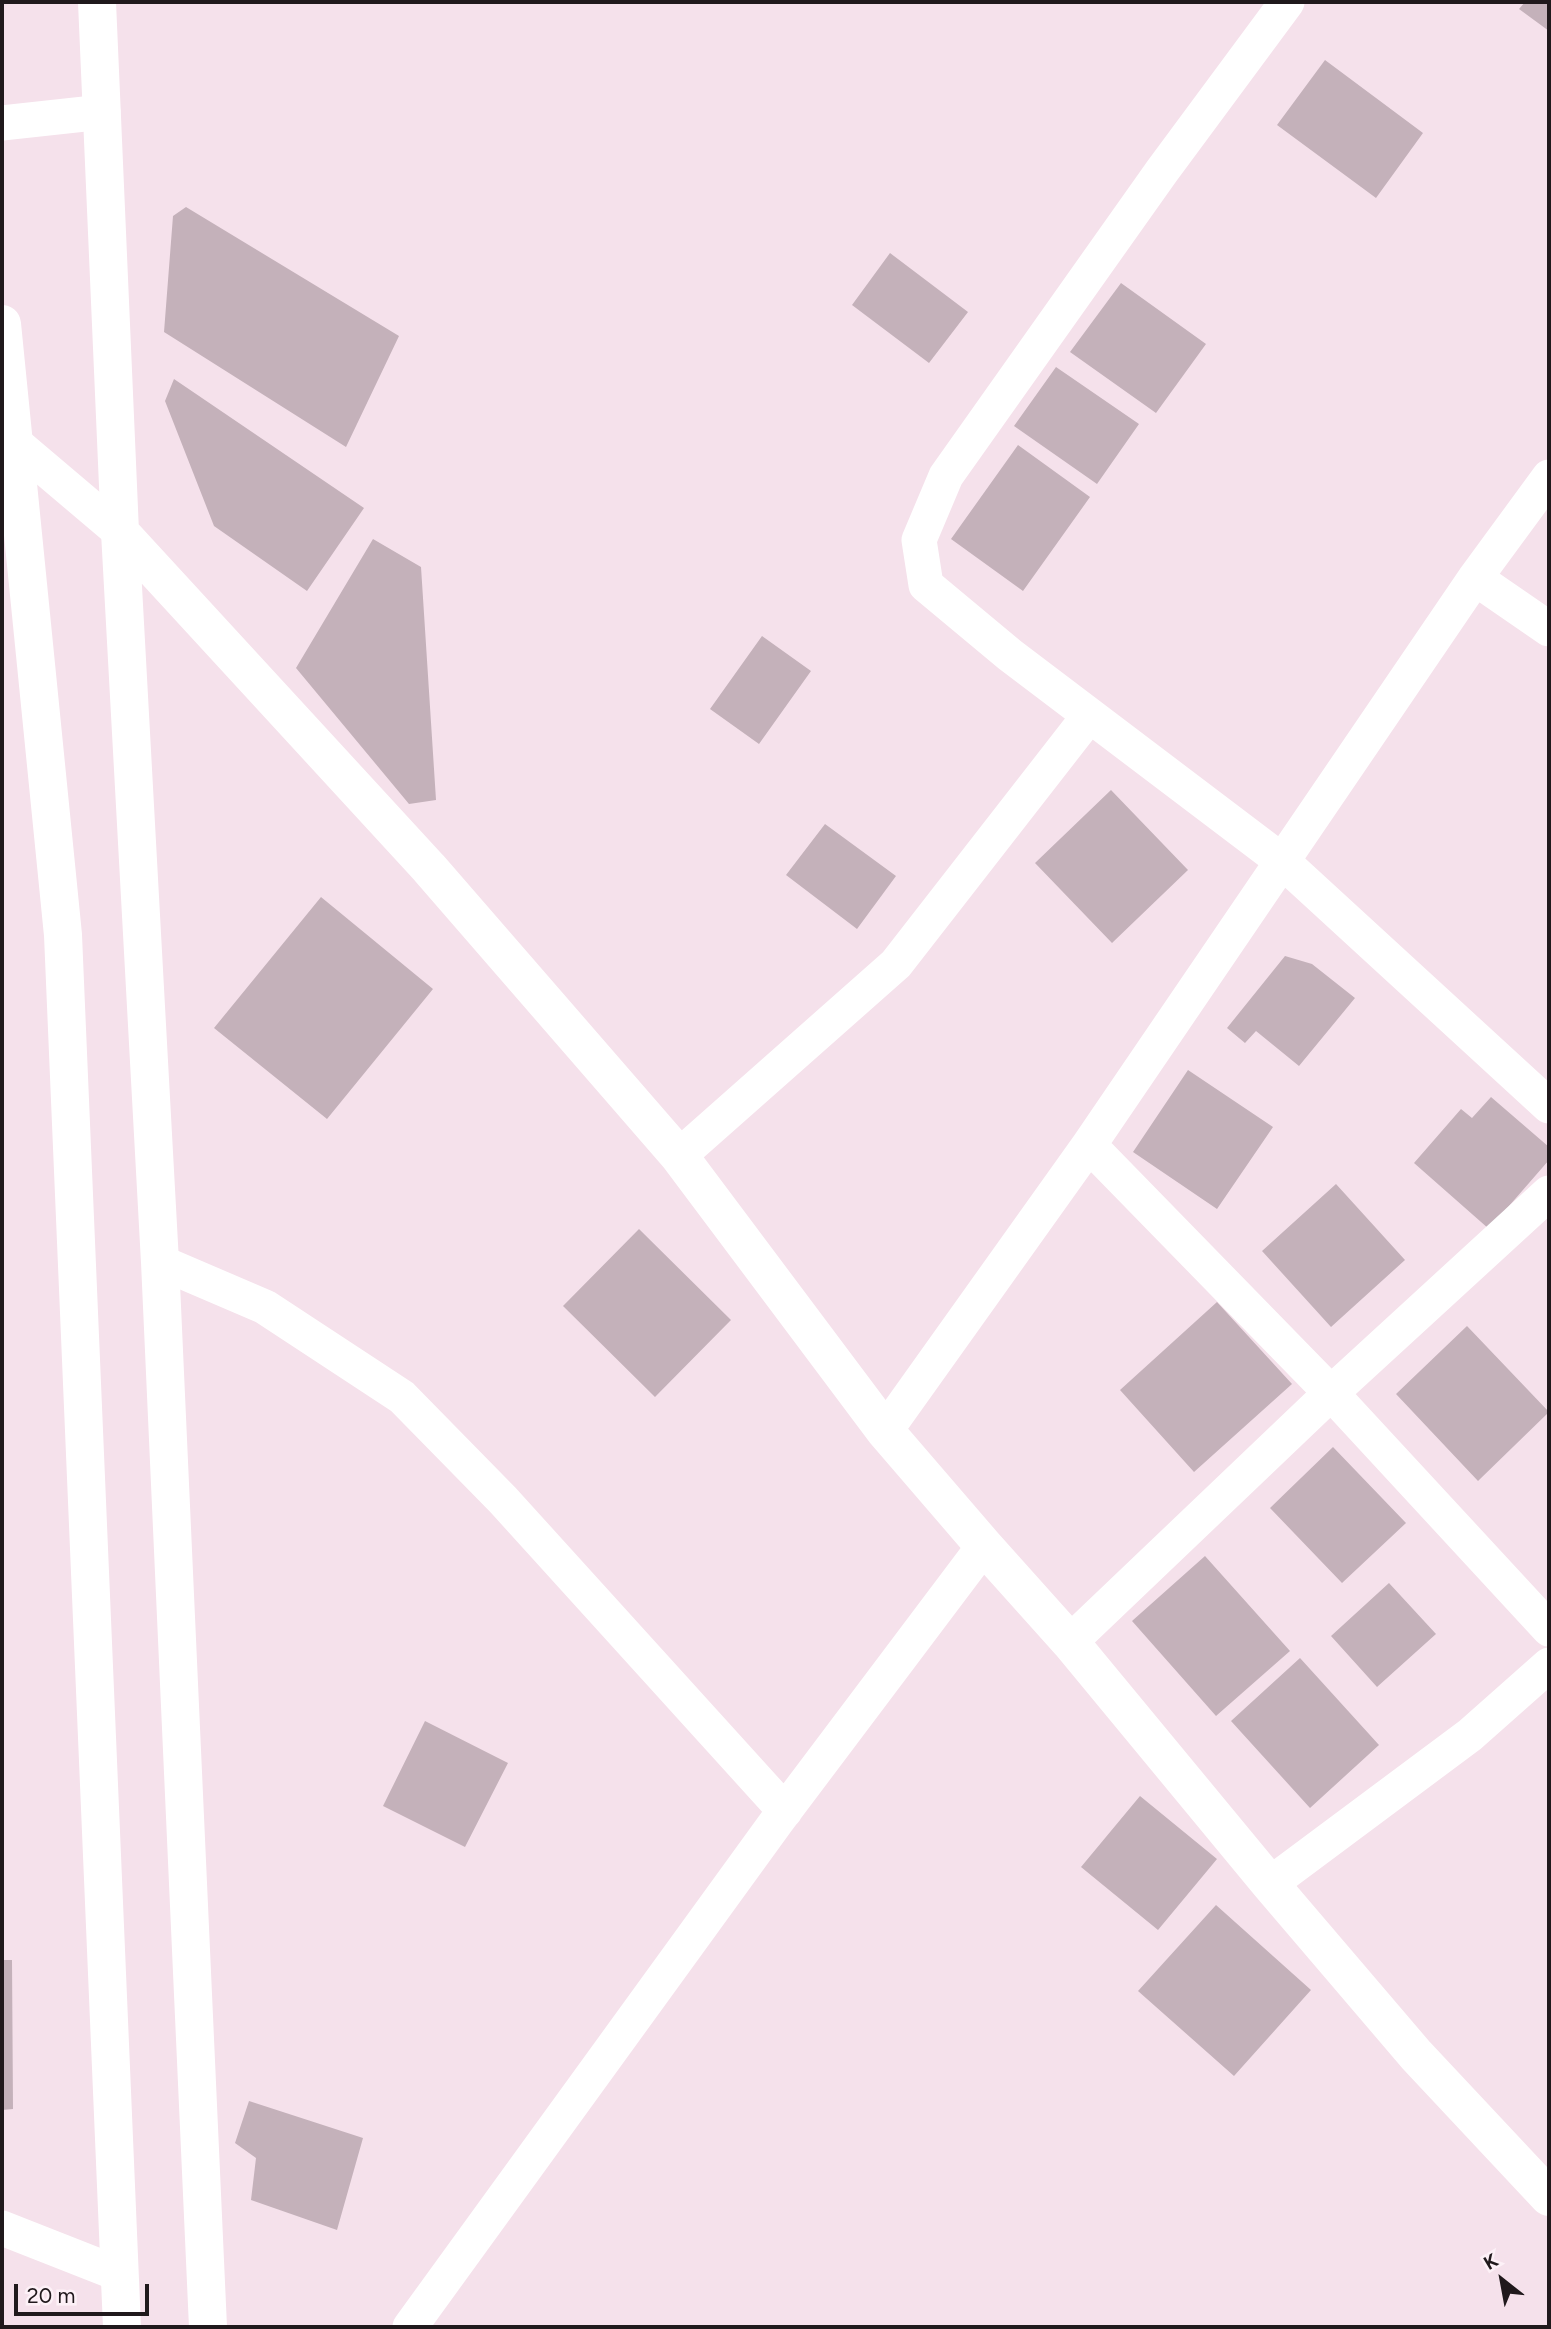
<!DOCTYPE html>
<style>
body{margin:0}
#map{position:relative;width:1551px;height:2329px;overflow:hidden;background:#f5e1eb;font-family:Figtree,sans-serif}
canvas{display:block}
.frame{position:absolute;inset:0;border:4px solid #20191c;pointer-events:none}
.north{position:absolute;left:1467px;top:2245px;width:70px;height:70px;-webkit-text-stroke:5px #fdf1f7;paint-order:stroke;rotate:329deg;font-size:19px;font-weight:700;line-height:28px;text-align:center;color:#20191c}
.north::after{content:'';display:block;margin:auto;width:24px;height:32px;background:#20191c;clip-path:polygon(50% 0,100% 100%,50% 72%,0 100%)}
.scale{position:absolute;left:14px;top:2284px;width:135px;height:32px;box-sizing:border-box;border:4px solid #20191c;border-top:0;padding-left:9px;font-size:21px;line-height:24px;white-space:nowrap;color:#20191c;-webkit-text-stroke:5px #fdf1f7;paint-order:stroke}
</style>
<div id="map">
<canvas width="1551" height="2329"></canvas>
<div class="frame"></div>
<div class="north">K</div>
<div class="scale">20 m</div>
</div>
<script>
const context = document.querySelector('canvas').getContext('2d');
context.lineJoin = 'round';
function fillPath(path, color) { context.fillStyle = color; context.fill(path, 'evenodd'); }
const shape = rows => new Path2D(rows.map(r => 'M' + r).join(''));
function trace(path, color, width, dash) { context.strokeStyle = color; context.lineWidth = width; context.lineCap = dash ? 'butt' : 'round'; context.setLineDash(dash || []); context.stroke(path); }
fillPath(shape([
 [1525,2,1549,2,1549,31,1519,9],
 [1325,60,1423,133,1376,198,1277,125],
 [186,207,399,336,346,447,164,332,173,216],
 [890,253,968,312,929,363,852,305],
 [1121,283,1206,344,1156,413,1070,352],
 [1056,367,1139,424,1097,484,1014,426],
 [174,379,364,508,307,591,214,526,165,401],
 [1018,445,1090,497,1023,591,951,539],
 [373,539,421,567,436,800,409,804,296,668],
 [762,636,811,671,759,744,710,709],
 [1111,790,1188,870,1112,943,1035,863],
 [825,824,896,876,857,929,786,875],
 [321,897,433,989,327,1119,214,1028],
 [1285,956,1312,964,1355,998,1299,1066,1256,1031,1245,1043,1227,1028],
 [1188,1070,1273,1127,1217,1209,1133,1152],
 [1491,1097,1549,1147,1549,1160,1489,1229,1414,1163,1461,1109,1472,1118],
 [1336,1184,1405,1260,1331,1327,1262,1251],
 [639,1229,731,1320,655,1397,563,1306],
 [1217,1302,1292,1384,1194,1472,1120,1390],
 [1467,1326,1549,1412,1478,1481,1396,1394],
 [1333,1447,1406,1523,1342,1583,1270,1508],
 [1205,1556,1290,1651,1216,1716,1132,1621],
 [1389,1583,1436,1634,1377,1687,1331,1636],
 [1300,1658,1379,1745,1310,1808,1231,1721],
 [425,1721,508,1763,465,1847,383,1806],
 [1140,1796,1217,1859,1158,1930,1081,1867],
 [1216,1905,1311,1990,1234,2076,1138,1991],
 [2,1960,12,1960,13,2109,2,2110],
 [249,2101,363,2138,337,2230,251,2200,256,2158,235,2143]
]), '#c4b1ba');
trace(shape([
 [1287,2,1162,171,946,476,919,540,926,585,1010,655,1282,861,1549,1106],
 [2,123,103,112],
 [2,432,120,532],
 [1475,578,1549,629],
 [1089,1145,1331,1393,1549,1629],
 [679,1156,896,964,1089,716],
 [160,1262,265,1307,402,1397,503,1500,785,1811],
 [885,1431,1089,1145,1475,578,1549,477],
 [1070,1642,1331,1393,1549,1193],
 [1270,1884,1470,1735,1549,1665],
 [2,2228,119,2274],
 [410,2327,777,1821,984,1546]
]), '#fff', 35);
trace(shape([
 [97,2,120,532,160,1262,208,2327],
 [2,324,63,935,122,2327],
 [120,532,429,868,679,1156,885,1431,984,1546,1070,1642,1270,1884,1416,2055,1549,2197]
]), '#fff', 38);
</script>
